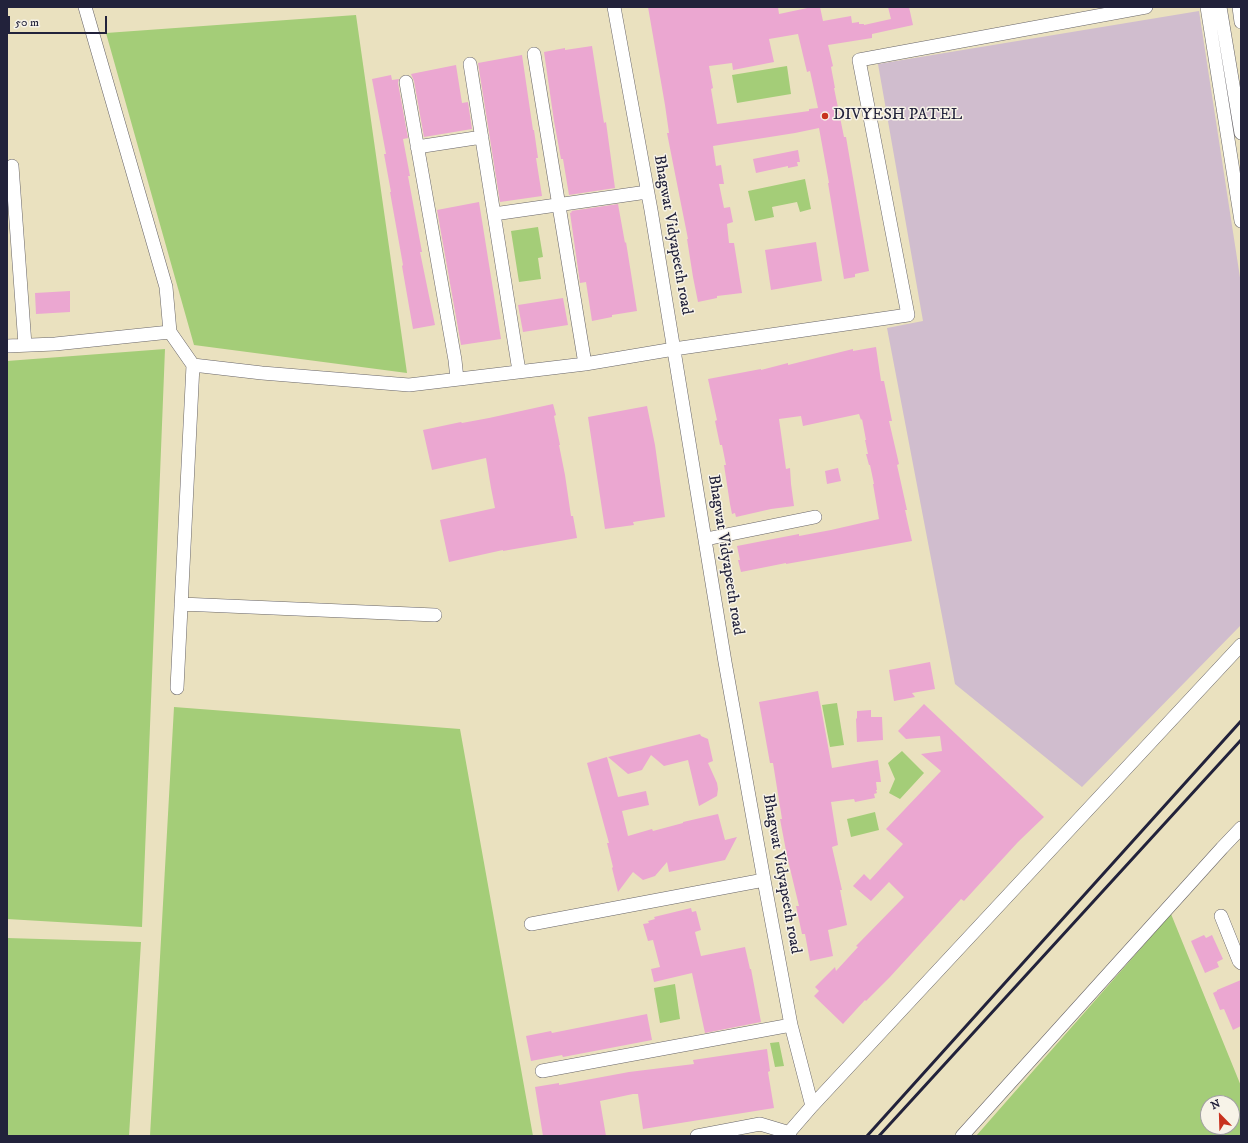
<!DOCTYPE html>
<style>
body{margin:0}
#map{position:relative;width:1248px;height:1143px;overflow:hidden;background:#eae1bf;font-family:"IM FELL DW Pica",serif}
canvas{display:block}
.frame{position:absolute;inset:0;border:8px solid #22223b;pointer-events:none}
.north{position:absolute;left:1200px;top:1095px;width:40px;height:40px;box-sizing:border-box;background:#f7f3e8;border:1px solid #a29fa3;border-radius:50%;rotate:337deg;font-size:11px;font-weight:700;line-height:16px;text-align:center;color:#22223b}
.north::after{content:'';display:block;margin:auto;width:14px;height:18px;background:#c8321e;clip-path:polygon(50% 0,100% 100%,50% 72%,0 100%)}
.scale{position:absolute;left:8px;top:16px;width:99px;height:18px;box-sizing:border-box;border:2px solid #22223b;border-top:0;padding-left:5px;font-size:12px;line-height:14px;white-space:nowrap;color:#22223b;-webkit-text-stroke:3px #f7f3e8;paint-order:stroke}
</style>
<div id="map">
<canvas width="1248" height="1143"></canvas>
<div class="frame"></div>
<div class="north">N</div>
<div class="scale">50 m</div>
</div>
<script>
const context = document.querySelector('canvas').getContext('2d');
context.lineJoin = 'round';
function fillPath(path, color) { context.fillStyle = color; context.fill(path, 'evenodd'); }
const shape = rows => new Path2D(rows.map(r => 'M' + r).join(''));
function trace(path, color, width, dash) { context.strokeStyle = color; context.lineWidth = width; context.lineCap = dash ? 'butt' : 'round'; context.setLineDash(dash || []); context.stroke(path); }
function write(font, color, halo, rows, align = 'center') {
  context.font = font + ' "IM FELL DW Pica",serif'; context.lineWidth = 3; context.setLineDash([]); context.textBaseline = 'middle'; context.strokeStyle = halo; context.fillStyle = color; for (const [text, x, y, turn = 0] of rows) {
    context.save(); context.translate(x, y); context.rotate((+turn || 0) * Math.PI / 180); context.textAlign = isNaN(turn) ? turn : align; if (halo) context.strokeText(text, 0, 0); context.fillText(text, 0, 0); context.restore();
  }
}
fillPath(shape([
 [1199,11,1241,284,1241,625,1082,787,955,684,887,328,923,321,878,64]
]), '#d0bdce');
fillPath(shape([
 [356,15,407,373,194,345,106,33],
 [787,66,791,94,737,103,732,75],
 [805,179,811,209,800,212,797,202,772,207,774,217,755,221,748,191],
 [538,227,543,257,538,258,541,279,519,282,511,231],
 [165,349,142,927,7,919,7,361],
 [837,703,844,745,830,747,822,705],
 [174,707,460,729,533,1136,150,1136],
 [902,751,924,773,900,799,889,793,895,779,888,763],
 [875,812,879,830,851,837,847,819],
 [1171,914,1241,1086,1241,1136,976,1136],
 [1208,1103,1232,1103,1232,1127,1208,1127],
 [7,938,141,942,129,1136,7,1136],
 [675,984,680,1019,660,1023,654,988],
 [779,1042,784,1066,775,1067,770,1043]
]), '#a4cd78');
fillPath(shape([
 [648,7,778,7,779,14,812,7,820,7,823,21,851,16,852,23,859,22,859,24,864,24,864,25,891,19,888,7,909,7,913,25,872,34,872,38,828,45,833,66,831,67,835,88,834,88,844,137,846,137,869,271,855,274,855,277,844,279,828,183,829,183,819,128,795,133,713,146,716,166,721,165,724,184,719,184,724,208,730,207,733,222,727,224,729,243,734,243,742,293,717,296,717,298,698,302,693,277,687,239,688,239,681,204,667,133,669,133,665,105],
 [798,34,807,72,810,71,818,108,809,109,809,111,717,124,711,89,713,88,709,66,732,63,733,70,774,62,769,39],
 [592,46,604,123,606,122,615,188,569,195,563,159,561,159,554,121,544,52,565,48,565,50],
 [522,55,533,130,534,130,538,158,536,158,542,196,500,202,478,63],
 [456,65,462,103,468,102,472,129,424,137,414,81,411,74],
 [391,75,392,80,399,79,398,83,408,138,403,139,410,176,408,176,422,252,420,252,435,325,413,329,402,266,403,265,390,192,391,192,384,154,386,154,372,79],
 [798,150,800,162,797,162,798,166,788,168,788,166,756,173,753,159],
 [479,202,501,339,461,345,437,210],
 [618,204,625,243,626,242,637,311,612,315,612,317,592,321,586,282,580,283,570,213,572,212,571,211],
 [816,242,822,281,771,290,765,250],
 [70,291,70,312,36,314,35,293],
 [563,298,568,325,523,332,518,305],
 [876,347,881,381,884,381,892,421,889,421,899,464,897,465,907,510,905,510,912,541,831,556,786,564,786,563,741,572,738,560,740,560,737,546,799,534,799,536,831,530,879,519,873,484,874,484,870,465,869,465,866,454,868,454,865,440,866,440,862,419,861,420,859,414,803,426,801,416,779,419,786,469,790,468,791,484,794,506,771,509,736,517,735,513,732,514,730,504,724,465,726,465,722,445,720,445,715,421,717,420,708,379,761,369,761,370,788,363,788,365,853,349,853,351],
 [553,404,556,415,554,416,560,445,559,445,565,475,571,516,573,516,577,538,503,551,503,550,449,562,440,520,495,508,491,488,486,458,432,470,423,430,461,422,462,423,489,418],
 [647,406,655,445,665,517,633,522,634,525,605,529,588,417],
 [838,468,841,481,827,484,825,471],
 [930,662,935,689,912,693,915,697,894,701,889,670],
 [818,691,832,768,878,760,881,782,876,782,877,790,876,790,877,793,874,794,875,798,855,802,854,799,831,802,838,845,832,847,842,890,840,890,847,925,828,930,833,956,810,961,805,934,802,934,796,906,799,906,787,856,780,819,782,819,773,763,770,763,759,702],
 [924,704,1044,817,1018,842,964,901,961,899,890,977,866,1001,865,1000,843,1024,814,996,819,991,815,987,835,967,836,971,858,947,856,946,904,897,889,882,871,901,853,886,864,874,870,880,903,844,886,829,941,771,921,754,942,751,940,736,906,739,898,731],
 [871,710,871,717,882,717,883,740,857,742,856,719,857,718,857,711],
 [700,734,701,736,708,739,713,761,708,763,717,783,718,789,717,796,699,806,688,760,664,766,651,755,642,770,628,774,608,757],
 [607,757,618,797,646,791,649,805,622,811,628,836,652,829,653,831,683,823,683,822,718,814,725,840,737,837,725,860,669,872,667,862,655,876,643,880,633,872,618,892,612,868,613,867,607,843,609,843,587,763],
 [691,908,692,912,696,911,701,930,695,932,701,956,745,947,750,969,751,969,761,1022,705,1033,692,973,654,982,651,969,660,967,653,940,648,941,643,924,649,923,648,921,655,919,654,917],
 [1204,935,1206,938,1212,935,1223,959,1217,962,1219,967,1205,973,1191,941],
 [1241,980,1241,1026,1233,1030,1224,1009,1220,1010,1213,993,1217,991,1217,990],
 [647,1014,652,1040,563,1057,562,1055,531,1061,526,1036,551,1031,552,1033],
 [767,1049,770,1071,768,1072,774,1108,643,1129,638,1094,633,1094,600,1101,606,1136,543,1136,535,1087,559,1083,559,1085,629,1072,694,1064,693,1060]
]), '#eba7d1');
const minor = shape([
 [85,7,166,287,170,332],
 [614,7,651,210,725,662,764,880,791,1025,812,1106],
 [1207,7,1241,221],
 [1220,7,1241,133],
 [1239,7,1241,22],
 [534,54,585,364],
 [470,64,519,371],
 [406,82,455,360,457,379],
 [417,147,482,137],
 [12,166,25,345],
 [494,214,647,192],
 [7,346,55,344,170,332,193,365,262,373,409,385,585,364,674,349,908,315,859,60,1146,7],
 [706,539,815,517],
 [181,604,435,615],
 [177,688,193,365],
 [1221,916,1239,961,1241,963],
 [531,924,764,880],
 [542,1071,791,1025],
 [697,1136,760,1124,790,1133],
 [786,1136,812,1106,1241,645],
 [962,1136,1222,848,1241,828]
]);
trace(minor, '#686569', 14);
trace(minor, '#fff', 13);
trace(shape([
 [867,1136,1241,721],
 [879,1136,1241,740]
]), '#22223b', 3);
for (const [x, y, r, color] of [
 [825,116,4,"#c8321e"]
]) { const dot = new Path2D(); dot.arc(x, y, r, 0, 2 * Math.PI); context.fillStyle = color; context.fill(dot); trace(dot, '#f7f3e8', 1.5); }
write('16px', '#22223b', '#f7f3e8', [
 ["DIVYESH PATEL",833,116]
], 'left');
write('16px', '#22223b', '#f7f3e8', [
 ["Bhagwat Vidyapeeth road",672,235,80],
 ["Bhagwat Vidyapeeth road",725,555,81],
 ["Bhagwat Vidyapeeth road",781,874,80]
]);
</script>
